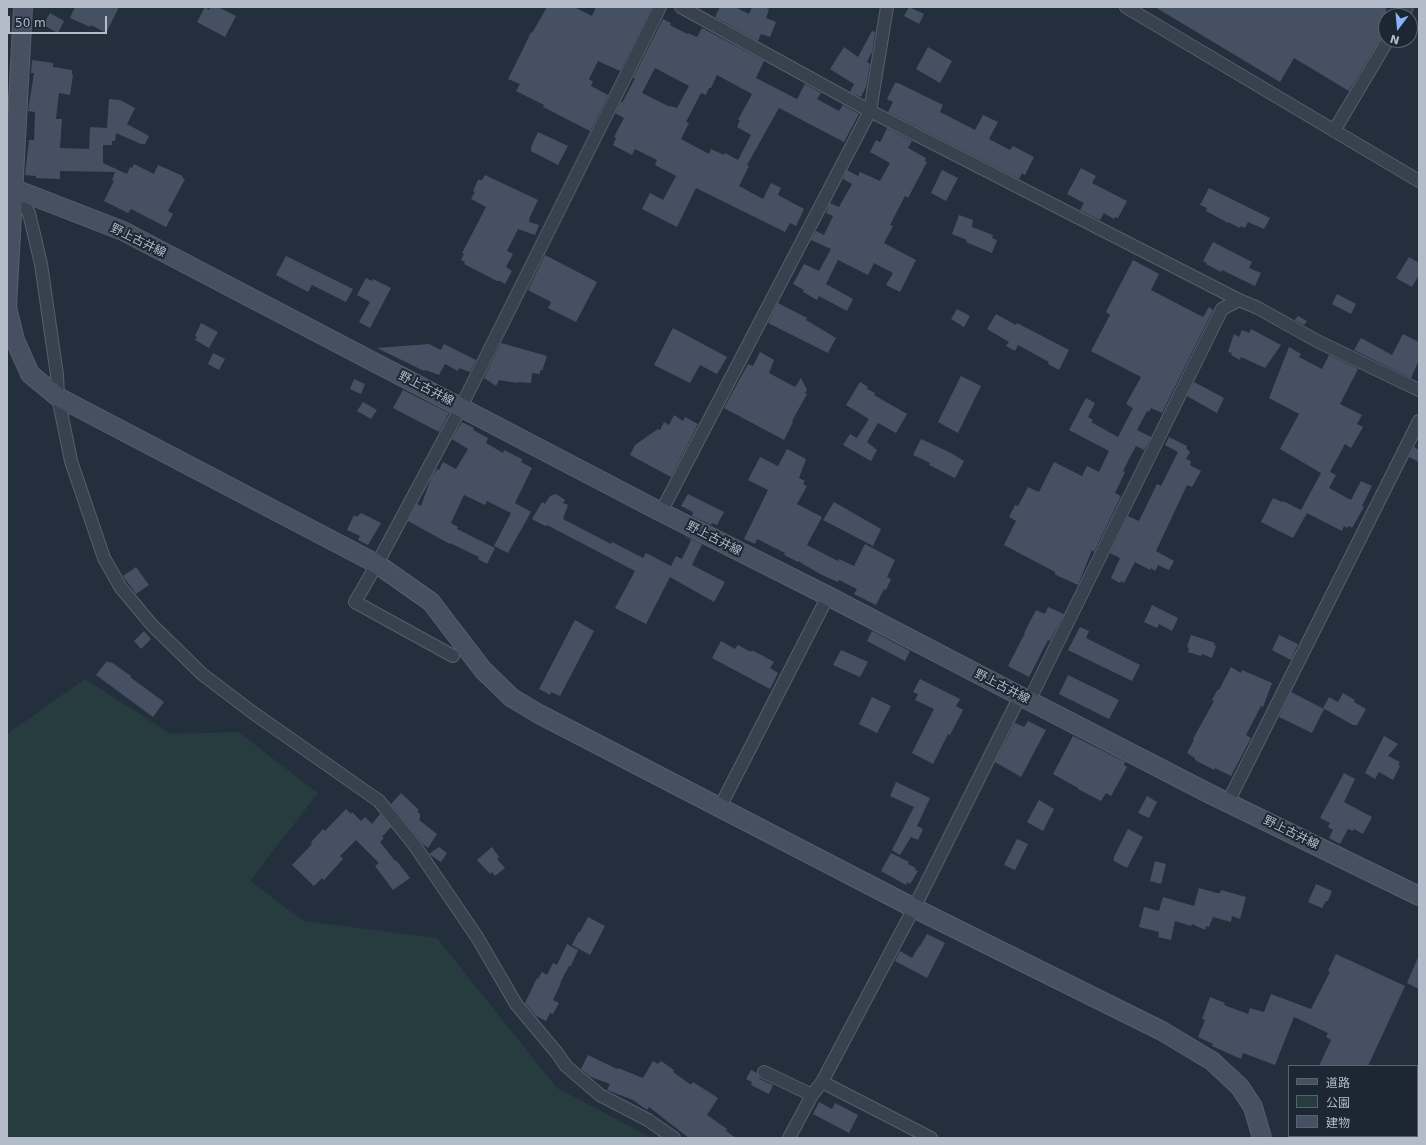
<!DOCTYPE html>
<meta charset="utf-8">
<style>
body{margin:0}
#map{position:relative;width:1426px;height:1145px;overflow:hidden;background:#242f3e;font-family:"DejaVu Sans","Noto Sans JP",sans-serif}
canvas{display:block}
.frame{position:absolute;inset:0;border:8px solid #b4bcc9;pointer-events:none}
.legend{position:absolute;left:1288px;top:1065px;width:130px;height:72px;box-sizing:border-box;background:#1d2633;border:1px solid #59626f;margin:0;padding:5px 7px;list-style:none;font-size:12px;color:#b4bcc9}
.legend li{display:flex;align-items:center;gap:8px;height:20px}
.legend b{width:20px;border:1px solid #59626f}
.north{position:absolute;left:1378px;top:8px;width:40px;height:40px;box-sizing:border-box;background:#1d2633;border:1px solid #59626f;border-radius:50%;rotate:196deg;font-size:11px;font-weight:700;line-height:16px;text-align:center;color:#b4bcc9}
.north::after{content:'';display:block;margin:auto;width:14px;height:18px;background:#8ab4f8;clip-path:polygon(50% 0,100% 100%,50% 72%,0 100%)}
.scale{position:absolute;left:8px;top:16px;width:99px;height:18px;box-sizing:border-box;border:2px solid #b4bcc9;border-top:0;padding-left:5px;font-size:12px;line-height:14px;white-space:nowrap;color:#b4bcc9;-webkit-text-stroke:3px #1d2633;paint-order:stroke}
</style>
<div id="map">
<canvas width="1426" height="1145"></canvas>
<div class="frame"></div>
<ul class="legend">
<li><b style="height:5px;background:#465061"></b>道路</li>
<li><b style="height:11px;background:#263c3f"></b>公園</li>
<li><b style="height:11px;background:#455162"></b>建物</li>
</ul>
<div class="north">N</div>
<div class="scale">50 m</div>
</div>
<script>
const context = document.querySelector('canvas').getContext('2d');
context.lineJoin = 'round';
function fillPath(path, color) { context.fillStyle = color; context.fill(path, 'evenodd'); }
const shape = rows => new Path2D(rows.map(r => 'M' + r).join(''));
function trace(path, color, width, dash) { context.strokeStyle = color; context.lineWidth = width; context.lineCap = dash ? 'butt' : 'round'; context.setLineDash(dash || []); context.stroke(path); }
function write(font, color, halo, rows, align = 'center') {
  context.font = font + ' "DejaVu Sans","Noto Sans JP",sans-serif'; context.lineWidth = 4; context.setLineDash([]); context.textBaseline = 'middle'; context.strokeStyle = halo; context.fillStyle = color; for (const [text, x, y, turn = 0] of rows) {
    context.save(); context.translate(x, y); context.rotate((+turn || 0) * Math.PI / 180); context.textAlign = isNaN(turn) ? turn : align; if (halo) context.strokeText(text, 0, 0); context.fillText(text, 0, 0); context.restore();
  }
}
fillPath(shape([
 [85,679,171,734,238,732,318,793,250,881,303,921,437,938,557,1088,652,1138,7,1138,7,734]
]), '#263c3f');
fillPath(shape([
 [75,7,119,7,106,33,91,25,90,27,70,18],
 [205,7,209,10,211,7,218,7,236,16,225,37,197,22],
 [547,7,574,7,592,16,596,7,652,7,620,71,598,61,589,79,593,82,591,86,608,95,590,131,543,107,544,105,516,91,520,84,508,79,526,43,531,32,532,33],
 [720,7,735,7,749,14,752,7,763,7,769,9,766,18,776,22,770,37,761,34,758,41,715,17],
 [909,7,924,14,919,24,904,16],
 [1155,7,1386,7,1386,33,1382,36,1349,91,1294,58,1280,82],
 [50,13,64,21,58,33,43,25],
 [663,19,671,23,670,25,687,34,688,33,697,37,702,28,764,61,756,78,797,99,805,84,821,93,817,99,839,111,843,105,859,114,844,142,779,108,747,165,749,166,739,186,763,199,771,183,781,188,778,195,804,209,796,226,790,223,785,232,696,188,677,227,642,209,650,193,663,200,676,176,655,165,657,160,635,149,632,155,613,145,616,138,614,137,624,118,615,113,621,102,622,103,635,78,633,78],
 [655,68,689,86,677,108,670,106,670,107,642,93],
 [717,75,752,94,738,120,740,120,737,127,751,135,738,160,725,153,724,155,711,149,709,154,681,139,689,123,686,122,701,93,706,95,709,88,711,88],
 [872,31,875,32,872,52,867,62,870,64,866,87,861,97,850,92,854,84,830,69,844,47,858,57],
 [928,47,952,61,940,83,916,69],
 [32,60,53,63,53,67,72,70,72,74,73,75,70,95,59,93,56,119,62,119,60,148,89,149,90,127,107,128,109,99,120,100,135,108,127,124,149,136,145,144,141,144,116,133,115,141,112,141,112,145,103,145,103,163,127,174,130,167,132,168,134,164,154,174,158,165,183,176,182,178,185,179,168,211,173,214,166,227,131,209,128,213,104,201,114,181,112,180,115,172,60,171,60,179,36,178,36,176,25,175,29,140,34,140,35,112,28,111,34,73,31,73],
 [895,83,898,83,943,105,940,112,975,130,983,115,998,122,989,139,1010,150,1013,146,1034,157,1025,175,1022,173,1019,179,888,112,893,102,887,99],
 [887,128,912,141,908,148,926,158,925,161,927,162,908,198,905,196,890,225,893,226,884,243,916,260,900,292,886,285,893,273,874,263,868,275,838,260,826,284,853,299,847,311,819,296,817,300,803,292,804,290,793,284,804,264,819,271,831,249,811,240,816,231,824,235,833,216,826,213,830,203,839,207,852,184,843,179,847,170,858,176,860,172,880,181,890,163,870,152,876,140,880,142,881,141],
 [538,132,568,146,558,165,531,151,531,147],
 [1081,168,1096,176,1092,183,1127,201,1118,218,1115,217,1114,219,1104,213,1100,220,1080,210,1084,203,1067,194],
 [942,170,958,178,946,201,931,193],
 [485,175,538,200,529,219,530,220,529,222,539,225,535,235,518,229,507,251,513,254,506,267,512,271,505,284,500,281,497,281,464,264,465,262,461,260,464,254,462,253,486,207,471,199,475,192,473,191,478,180,482,180],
 [1209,188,1270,218,1264,229,1248,222,1245,228,1241,226,1240,228,1228,222,1228,223,1206,211,1207,208,1200,205],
 [959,215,973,220,972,227,993,235,992,238,997,240,992,253,966,242,967,240,952,234],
 [1213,242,1252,262,1249,268,1261,273,1255,286,1222,270,1221,272,1206,264,1207,263,1203,261],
 [545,255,597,282,576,322,548,308,551,302,528,290],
 [286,256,353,289,346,302,312,285,308,292,276,275],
 [1409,257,1419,263,1419,275,1412,287,1396,278],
 [1133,260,1159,274,1151,290,1203,317,1209,307,1213,310,1162,413,1151,408,1149,412,1147,411,1137,430,1151,437,1144,450,1136,446,1129,459,1123,471,1125,472,1115,493,1121,496,1094,552,1092,550,1078,585,1056,575,1055,574,1055,572,1004,545,1016,521,1009,517,1015,505,1018,506,1028,487,1039,492,1054,462,1082,476,1087,466,1099,472,1109,451,1069,430,1086,398,1095,403,1088,417,1093,420,1091,422,1118,437,1133,408,1126,404,1141,377,1091,351,1110,315,1106,312],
 [366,278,372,281,373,279,391,288,370,328,359,322,370,302,357,295],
 [1337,294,1356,304,1351,314,1332,304],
 [778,303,807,318,806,320,836,338,828,353,768,323],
 [957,309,970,316,964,327,951,319],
 [996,314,1016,325,1017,323,1069,350,1059,370,1048,364,1049,362,1018,345,1015,351,1006,346,1009,342,987,329],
 [1298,316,1307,321,1304,325,1295,320],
 [201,323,218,332,209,348,195,340,197,337,195,336],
 [673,328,727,357,717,374,700,365,690,383,654,365],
 [1251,329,1281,345,1265,368,1241,357,1240,360,1231,355,1232,353,1228,352,1234,334,1239,337,1242,330,1249,333],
 [1403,334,1419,342,1419,360,1411,378,1354,350,1361,338,1392,355],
 [501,343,547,356,542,371,540,370,540,374,532,373,531,383,517,382,517,383,499,380,496,386,484,378],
 [429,344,441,350,444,344,476,360,470,372,459,368,458,371,445,364,439,375,425,370,424,371,377,348],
 [1289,347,1301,354,1299,357,1322,369,1329,355,1358,369,1340,404,1362,415,1357,424,1363,427,1351,448,1345,444,1330,472,1336,475,1329,488,1351,500,1361,481,1372,486,1362,506,1364,507,1352,528,1349,526,1347,528,1344,526,1342,531,1301,510,1321,473,1280,449,1299,414,1269,398],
 [760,352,774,360,769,373,795,387,801,378,807,390,805,393,807,394,792,421,793,422,784,440,724,408,748,364,753,366],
 [213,353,225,359,219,370,208,364],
 [961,376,981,386,958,433,938,422],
 [354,379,365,384,361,394,350,389],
 [860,382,868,387,867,389,875,393,874,395,907,414,896,433,878,423,867,442,877,450,871,461,843,445,850,434,857,438,869,419,846,405],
 [1194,382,1224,398,1217,413,1187,396],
 [403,390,449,413,439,432,393,408],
 [363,402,377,410,371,419,357,411],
 [674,415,683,421,685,417,698,424,671,477,630,455,635,445,658,429,660,430,664,422,669,425],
 [462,422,474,428,473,430,488,438,486,443,503,453,504,450,522,459,521,462,532,468,515,503,531,512,508,553,494,546,511,513,487,501,485,505,464,495,451,523,458,527,457,529,495,548,487,564,478,559,479,557,450,543,450,544,408,521,417,504,421,506,431,478,437,469,439,470,443,462,456,469,468,449,452,439],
 [1169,437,1187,446,1186,448,1190,452,1186,459,1191,461,1190,465,1201,471,1192,487,1187,485,1156,551,1174,561,1169,570,1158,565,1155,571,1151,568,1150,570,1135,562,1124,583,1121,581,1120,583,1111,578,1120,558,1110,553,1128,516,1139,521,1157,484,1161,486,1178,452,1165,445],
 [921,439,951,453,964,461,955,478,929,465,930,463,913,455],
 [1414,447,1419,450,1419,462,1409,457],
 [787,449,806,459,799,478,805,481,803,484,807,486,797,504,822,517,807,545,838,561,839,559,854,566,865,544,895,560,887,577,891,579,886,590,884,589,876,605,854,594,857,589,839,580,838,582,820,574,798,561,798,562,784,555,785,553,757,539,755,544,744,539,768,490,748,480,760,457,778,466],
 [556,494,565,500,563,503,568,505,563,519,611,544,612,542,643,558,646,553,671,566,676,556,682,559,691,540,682,535,702,544,692,565,725,582,714,602,670,577,646,624,615,608,635,571,547,525,545,526,532,519,542,502,545,504,550,496],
 [688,494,724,512,717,525,712,523,711,525,692,516,693,512,681,506],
 [1273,498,1282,502,1283,501,1307,513,1293,538,1261,522],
 [834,502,881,529,873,546,823,520],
 [361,513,381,523,368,545,358,540,360,536,347,530,354,515,357,517],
 [136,567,149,585,136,594,123,576],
 [1152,605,1178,618,1172,631,1159,624,1157,628,1144,622],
 [1048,607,1064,614,1050,641,1048,640,1029,677,1008,666,1025,633,1024,633,1036,610,1045,614],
 [575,620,594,631,560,696,551,692,550,695,539,689],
 [1080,627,1089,631,1086,638,1140,665,1132,681,1068,650],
 [144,631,151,639,141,649,134,641],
 [872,631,910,651,905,661,867,641],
 [1191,635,1215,643,1214,645,1216,646,1212,658,1202,654,1201,656,1188,652,1189,648,1187,647],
 [1279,635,1298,644,1291,660,1272,650],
 [721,641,735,649,738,645,751,652,752,650,774,662,770,668,778,673,770,689,712,658],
 [841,650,868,662,860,677,833,665],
 [107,661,110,663,111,662,131,676,130,677,164,702,153,717,96,675],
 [1231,667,1241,673,1242,670,1272,683,1263,707,1261,706,1246,735,1251,738,1231,776,1215,768,1214,770,1195,760,1195,758,1187,753,1194,740,1193,739,1214,701,1212,700,1218,689,1219,690],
 [1068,675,1119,700,1109,719,1059,694],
 [920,679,960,699,956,706,963,710,950,735,948,734,933,764,912,753,934,709,915,700,918,694,913,692],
 [1291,692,1324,709,1312,733,1279,717],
 [1343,693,1355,700,1354,702,1366,709,1357,725,1353,725,1323,708,1329,697,1338,702],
 [872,697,891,706,877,733,859,724],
 [1028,721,1046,730,1021,777,995,762,1015,723,1024,727],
 [1073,736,1125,762,1124,765,1127,767,1111,796,1106,793,1101,801,1078,789,1078,788,1053,774],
 [1384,736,1398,744,1388,756,1400,762,1398,765,1400,766,1393,780,1379,772,1375,779,1365,773],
 [1344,773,1355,779,1344,802,1372,817,1363,834,1354,829,1353,831,1348,829,1340,844,1329,838,1333,830,1328,827,1330,823,1320,818],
 [896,782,930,798,917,826,923,829,918,840,911,837,900,855,892,850,914,807,890,796],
 [401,793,419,810,417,811,420,814,420,818,419,820,437,834,428,848,423,844,391,804],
 [1147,796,1157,802,1149,818,1138,813],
 [1039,800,1054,809,1043,831,1027,822],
 [346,809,351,814,352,812,361,821,365,817,372,824,380,814,391,827,382,837,384,838,380,842,395,861,396,860,410,878,393,890,375,866,379,863,356,840,340,856,343,859,324,880,322,878,314,886,292,865,312,844,311,842,314,839,323,829,325,831],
 [1128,829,1143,837,1127,868,1114,861,1114,857],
 [1017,839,1028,844,1015,870,1004,865],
 [439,847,447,853,441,862,429,854],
 [492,847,499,857,497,859,505,868,495,876,492,872,490,874,477,860],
 [891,853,909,862,908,864,916,868,915,870,918,871,910,884,907,882,906,885,881,871],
 [1155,861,1166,864,1161,884,1150,881],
 [1316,884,1332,891,1328,901,1326,901,1322,908,1308,902],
 [1199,888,1217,893,1220,893,1221,890,1246,897,1240,919,1232,916,1231,922,1213,917,1209,927,1206,926,1205,930,1192,924,1191,926,1175,921,1171,940,1158,937,1159,932,1139,927,1144,907,1159,911,1163,897,1194,906],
 [588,917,605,926,590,955,572,945,579,931,580,932],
 [927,934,945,943,927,978,895,961,900,951,912,958,919,946,920,946],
 [567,944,578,950,571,966,569,966,560,983,561,983,553,1000,559,1003,553,1014,550,1013,546,1021,536,1016,525,1003,537,978,538,979,542,972,547,975,553,963,557,965],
 [1336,954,1405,986,1368,1066,1319,1066,1331,1040,1326,1037,1328,1033,1294,1017,1275,1065,1243,1053,1241,1059,1212,1046,1213,1044,1198,1037,1205,1020,1202,1019,1210,997,1225,1003,1224,1005,1248,1014,1250,1008,1264,1012,1271,994,1311,1009,1330,972,1328,971],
 [1419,955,1419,989,1407,983],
 [588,1055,617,1069,618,1068,643,1078,653,1061,658,1064,661,1061,674,1070,673,1072,691,1085,693,1082,718,1098,707,1115,727,1129,726,1131,736,1138,689,1138,649,1107,647,1110,633,1100,607,1090,610,1084,591,1077,581,1069],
 [751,1070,757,1073,760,1079,773,1085,769,1094,751,1085,752,1082,746,1079],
 [819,1102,832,1109,835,1103,858,1115,849,1133,813,1114]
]), '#455162');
const street = shape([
 [681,7,870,111,1239,300,1258,308,1317,341,1419,390],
 [1126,7,1419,181],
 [1402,16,1407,7],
 [1334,131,1388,40],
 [13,188,29,213,41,264,57,375,58,397,71,461,104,558,121,588,152,625,202,674,252,712,379,801,413,843,477,937,516,1004,557,1053,566,1066,600,1095,648,1120,674,1138],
 [661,512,870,111,887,7],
 [453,656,355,602,377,564,461,407,660,7],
 [1029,701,1222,309,1239,300],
 [1228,802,1419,421],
 [720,807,828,596],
 [764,1072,812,1095],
 [822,1082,931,1138],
 [789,1138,812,1095,822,1082,914,908,1020,696]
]);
const secondary = shape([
 [23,7,7,308,15,340,30,374,58,397,377,564,431,602,483,670,512,698,539,714,914,908,1162,1031,1212,1061,1240,1087,1253,1107,1262,1138],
 [7,186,123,231,661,512,828,596,1020,696,1212,795,1419,896]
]);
trace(street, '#565f6c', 14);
trace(secondary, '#565f6c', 20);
trace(street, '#38414e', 12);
trace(secondary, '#465061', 18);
write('12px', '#b4bcc9', '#1d2633', [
 ["野上古井線",138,241,26],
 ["野上古井線",426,389,27],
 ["野上古井線",714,539,27],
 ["野上古井線",1002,687,27],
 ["野上古井線",1291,833,26]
]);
</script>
